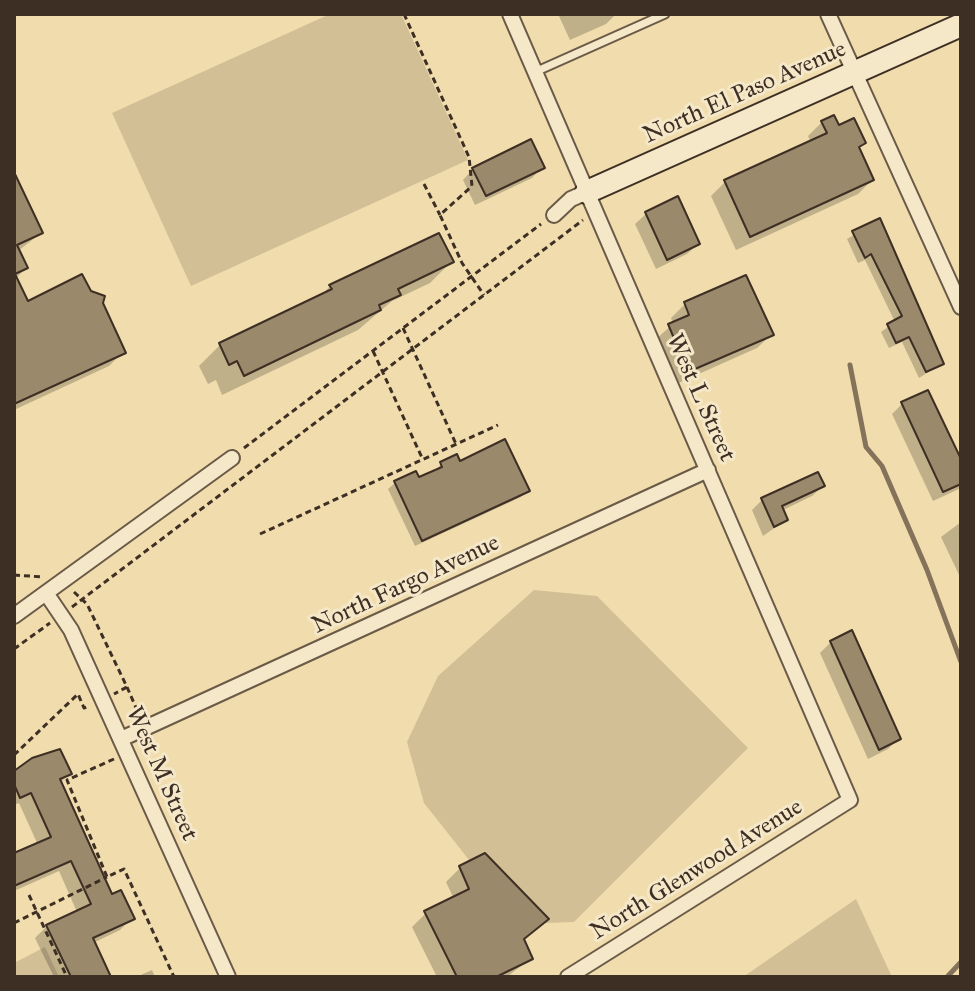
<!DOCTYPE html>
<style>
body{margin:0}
#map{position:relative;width:975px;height:991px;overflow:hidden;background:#f0dcac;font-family:"IM FELL Great Primer",serif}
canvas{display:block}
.frame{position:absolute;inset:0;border:16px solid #3e2f25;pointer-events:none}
</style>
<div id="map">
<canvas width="975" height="991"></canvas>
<div class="frame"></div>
</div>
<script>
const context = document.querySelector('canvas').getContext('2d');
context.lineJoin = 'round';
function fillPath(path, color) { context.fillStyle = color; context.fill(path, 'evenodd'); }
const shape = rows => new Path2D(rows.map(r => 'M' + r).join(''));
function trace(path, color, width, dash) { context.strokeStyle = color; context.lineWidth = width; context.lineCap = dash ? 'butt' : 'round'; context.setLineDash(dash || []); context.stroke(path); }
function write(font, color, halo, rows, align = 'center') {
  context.font = font + ' "IM FELL Great Primer",serif'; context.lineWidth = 6; context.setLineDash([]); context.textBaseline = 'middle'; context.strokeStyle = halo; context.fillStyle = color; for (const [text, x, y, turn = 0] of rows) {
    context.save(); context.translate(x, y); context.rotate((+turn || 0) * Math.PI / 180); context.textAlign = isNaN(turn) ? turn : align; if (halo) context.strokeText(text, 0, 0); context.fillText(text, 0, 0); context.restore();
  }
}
fillPath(shape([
 [330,14,401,14,468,160,191,286,112,113],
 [534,590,597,596,748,748,574,922,544,923,481,875,424,803,407,742,438,676],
 [856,899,892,977,743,977],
 [45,947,59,977,14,977,14,963]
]), '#d2bf95');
fillPath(shape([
 [558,14,616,14,606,24,570,40],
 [822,122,864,143,858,149,872,180,858,194,736,250,711,196,725,182,811,143,808,136],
 [542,167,532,178,475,205,463,180,473,169],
 [14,177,41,233,18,251,26,268,15,279,27,304,89,293,101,303,123,352,109,366,14,410],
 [677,199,698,244,687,254,656,269,635,224,646,214],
 [878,221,941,364,919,378,902,342,889,348,881,332,895,322,865,260,858,263,847,239],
 [451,262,430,283,392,301,358,330,222,395,216,380,208,384,199,366,220,345,319,298,330,286],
 [685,304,772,334,757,348,674,385,655,340,673,324,671,318],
 [902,404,961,461,961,488,933,501,892,414],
 [459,463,527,490,521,497,415,546,388,489,395,483,418,480,435,472,441,464],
 [823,486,812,496,781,511,786,520,763,536,752,510,762,500],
 [961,522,961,579,941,537],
 [831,642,899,738,888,749,868,759,820,653],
 [14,772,69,774,60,783,111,896,132,918,120,930,93,943,109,977,54,977,35,938,47,926,77,912,59,871,14,891,14,856,38,845,19,803,14,805],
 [460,868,532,932,522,940,531,958,507,977,437,977,412,927,426,913,454,899,446,882],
 [152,970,155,977,136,977]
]), '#0003');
trace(shape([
 [850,365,866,447,882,466,927,570,961,662],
 [947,977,961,962]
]), '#84735a', 5);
const building = shape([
 [834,115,839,125,854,118,866,143,859,147,874,180,750,237,724,180,827,133,821,121,834,115],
 [531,139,545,168,486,196,472,168,531,139],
 [14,172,43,233,17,245,28,268,15,274,28,301,82,274,91,291,105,296,103,303,126,353,14,404,14,172],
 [678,196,700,244,667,260,645,212,678,196],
 [880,218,944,364,926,372,909,337,896,343,887,324,902,316,871,254,865,258,852,231,880,218],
 [439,233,454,262,398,289,401,295,379,305,381,310,244,376,237,361,229,365,219,343,332,289,329,285,439,233],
 [746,275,774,335,688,372,668,324,689,315,684,302,746,275],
 [928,390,961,459,961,484,943,492,901,402,928,390],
 [505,439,530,491,422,541,394,481,416,471,419,477,442,467,440,462,457,454,460,461,505,439],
 [818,472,825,486,782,506,788,520,774,527,761,498,818,472],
 [852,630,901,739,879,750,830,641,852,630],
 [60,749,72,774,60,779,112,894,121,890,135,919,93,938,111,977,71,977,46,925,91,904,71,861,14,886,14,853,51,837,31,793,20,798,14,784,14,771,32,758,60,749],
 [485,853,549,919,524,939,533,959,496,977,457,977,424,911,469,889,459,866,485,853]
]);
fillPath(building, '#9b896b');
trace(building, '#3e2f25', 2);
const lane = shape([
 [535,72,665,14]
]);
const street = shape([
 [510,14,850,800,568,977],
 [828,14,961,307],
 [554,215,571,199,587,192],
 [46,593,71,630,228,977],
 [14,616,232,458],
 [121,739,708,470]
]);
const secondary = shape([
 [587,192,961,25]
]);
trace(lane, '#6a5a47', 11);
trace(street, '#6a5a47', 18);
trace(secondary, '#3e2f25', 26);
trace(shape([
 [404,14,469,157,472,186,440,215,462,263,484,295],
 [424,184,440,215],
 [403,328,456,444],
 [373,351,423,460],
 [244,448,541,224],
 [260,534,498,425],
 [14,575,43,577],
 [74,592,87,604,127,687,114,694],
 [72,607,583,220],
 [14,649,50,623],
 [127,687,140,717],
 [14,755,78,694,84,708,89,706],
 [114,759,67,780,107,877,124,869,174,977],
 [29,895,67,977],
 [14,923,107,877]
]), '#3e2f25', 3, [6, 4]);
trace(lane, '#f5e8c9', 7);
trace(street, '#f5e8c9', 14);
trace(secondary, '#f5e8c9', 22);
write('24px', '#3e2f25', '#f5e8c9', [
 ["North El Paso Avenue",745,93,-24],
 ["West L Street",700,398,66],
 ["North Fargo Avenue",406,585,-25],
 ["West M Street",161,774,66],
 ["North Glenwood Avenue",697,870,-32]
]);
</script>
